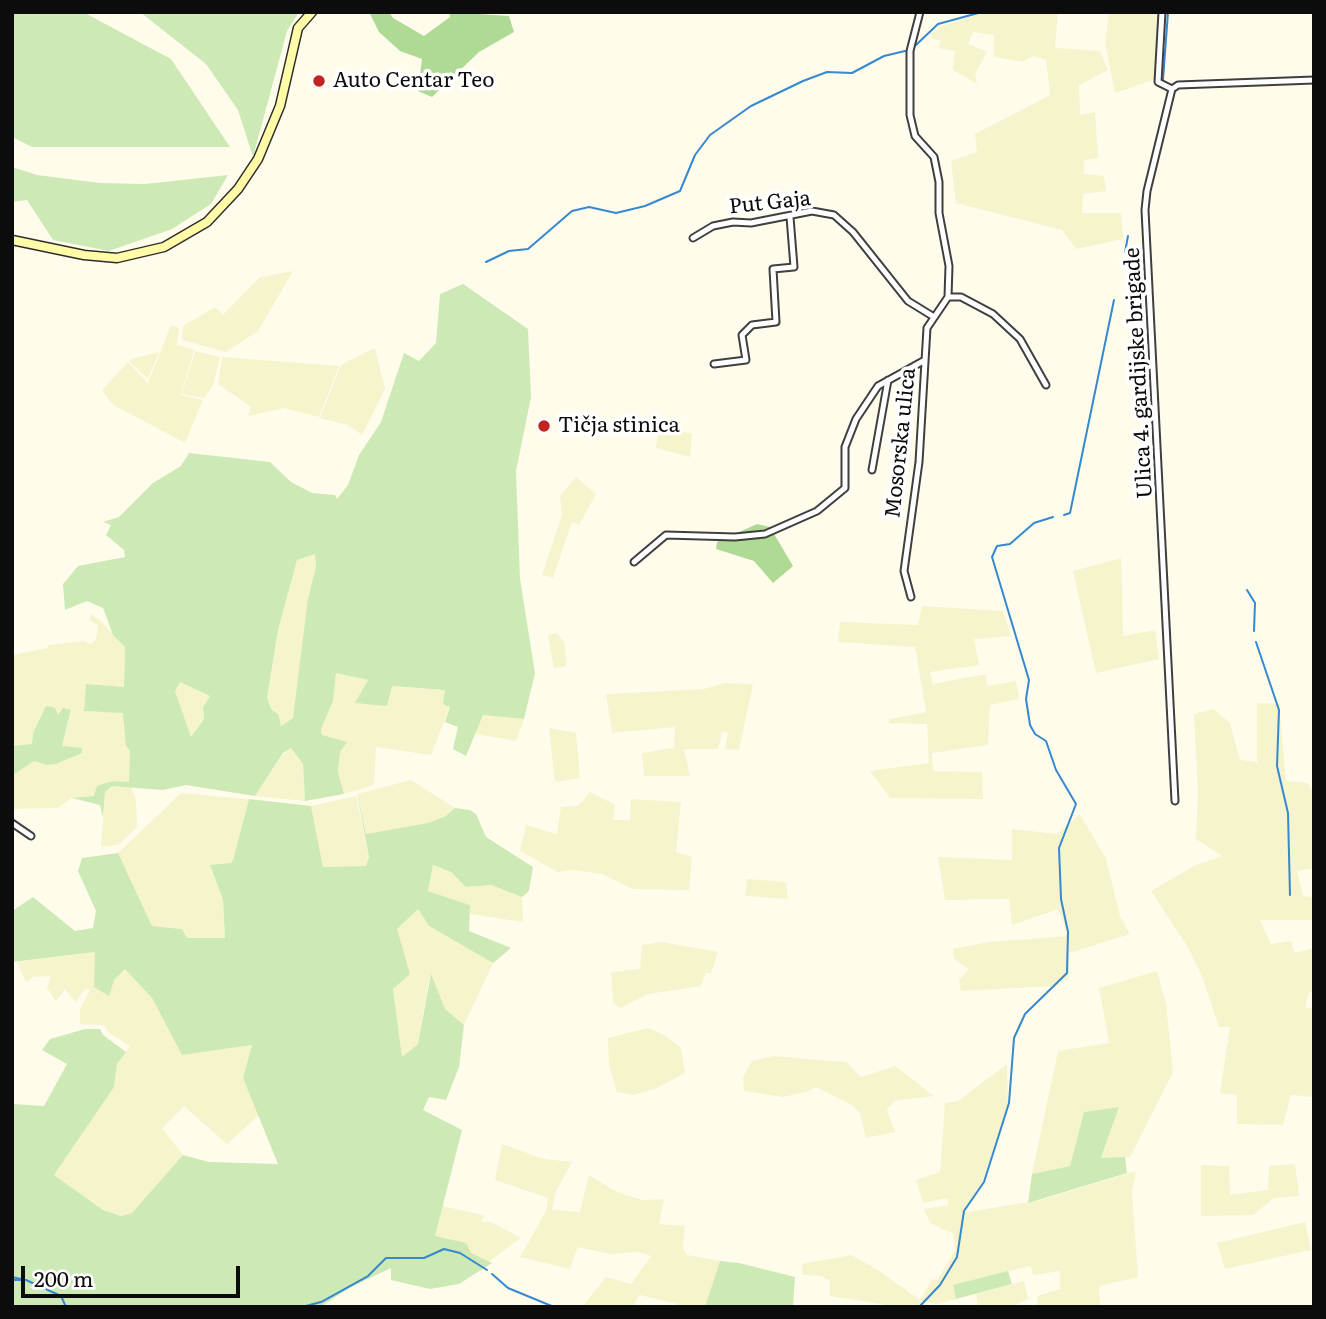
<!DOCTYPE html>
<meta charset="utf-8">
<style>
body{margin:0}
#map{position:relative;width:1326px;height:1319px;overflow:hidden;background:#fffcec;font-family:Literata,serif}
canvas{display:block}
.frame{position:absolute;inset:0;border:14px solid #0c0c0c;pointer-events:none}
.scale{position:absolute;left:21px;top:1266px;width:219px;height:32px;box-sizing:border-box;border:4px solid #0c0c0c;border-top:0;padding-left:9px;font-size:21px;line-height:24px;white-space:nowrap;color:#0c0c0c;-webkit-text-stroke:5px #fff;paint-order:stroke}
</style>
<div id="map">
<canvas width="1326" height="1319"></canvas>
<div class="frame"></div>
<div class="scale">200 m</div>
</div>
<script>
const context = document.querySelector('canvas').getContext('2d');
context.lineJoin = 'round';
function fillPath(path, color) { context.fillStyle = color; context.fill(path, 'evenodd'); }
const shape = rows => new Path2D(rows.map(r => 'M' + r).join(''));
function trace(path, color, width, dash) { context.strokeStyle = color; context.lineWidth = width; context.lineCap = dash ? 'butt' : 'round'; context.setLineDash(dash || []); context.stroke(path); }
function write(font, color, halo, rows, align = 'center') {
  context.font = font + ' Literata,serif'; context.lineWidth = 7; context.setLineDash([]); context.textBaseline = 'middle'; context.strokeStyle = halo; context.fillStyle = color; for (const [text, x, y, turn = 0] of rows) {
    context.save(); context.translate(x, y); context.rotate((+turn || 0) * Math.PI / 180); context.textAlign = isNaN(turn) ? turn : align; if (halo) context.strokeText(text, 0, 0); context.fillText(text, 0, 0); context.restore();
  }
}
fillPath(shape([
 [986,12,1058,12,1055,48,1100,51,1108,70,1079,85,1080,115,1095,112,1098,158,1084,160,1084,174,1104,176,1106,191,1083,194,1082,213,1121,213,1123,239,1076,249,1062,230,956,203,951,161,977,152,975,134,1050,95,1046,60,1033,56,1023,62,994,57,994,35,973,32,968,44,987,52,975,74,977,84,953,70,955,51,938,48,941,41,931,38,932,34,941,26],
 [1109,12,1159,12,1156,79,1115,93,1105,43],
 [293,271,258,331,226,352,182,340,183,326,215,307,223,315,259,278,265,276,260,285,266,276],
 [171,325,179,328,177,345,194,350,181,395,203,400,185,443,112,404,102,390,128,362,148,383],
 [375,348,385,389,362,435,348,425,320,418,341,365],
 [195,351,220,357,213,385,204,398,182,394],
 [159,352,148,379,130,362,131,359],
 [222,357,339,366,319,417,284,408,248,416,251,407,218,384],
 [659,427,692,434,690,457,656,448],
 [576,477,596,494,579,525,572,522,553,578,542,575,562,515,560,496],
 [315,554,316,567,308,598,293,718,281,726,267,698,278,630,297,560],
 [1121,558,1123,636,1155,630,1159,659,1096,673,1073,571],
 [922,606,1003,611,1011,636,974,639,979,665,930,672,933,684,986,674,987,686,1016,681,1019,699,990,705,988,745,932,753,933,771,982,772,983,799,890,798,870,771,929,763,927,724,888,723,890,719,926,712,915,647,838,642,840,622,918,625],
 [90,614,100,620,125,647,124,687,86,684,84,711,123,712,130,751,129,783,113,781,94,796,72,798,57,808,12,809,12,776,34,761,47,765,56,764,82,753,81,748,62,747,71,713,58,715,46,706,33,733,32,744,12,746,12,655,48,648,48,645,84,641,90,644,96,640,98,625,90,621],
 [557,633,565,644,566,666,554,668,548,635],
 [336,673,368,680,356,703,392,686,445,690,450,707,431,755,376,747,374,785,344,794,338,772,340,752,333,740,322,735,321,729,333,701],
 [180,682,210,695,203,707,204,719,191,737,175,691],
 [725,683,753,684,739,750,725,749,728,732,722,732,718,749,684,749,690,776,644,776,642,753,674,748,675,727,612,733,606,694,704,689],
 [1257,703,1279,704,1286,781,1308,783,1314,795,1314,868,1297,871,1303,896,1314,897,1314,920,1260,920,1271,944,1291,941,1295,953,1314,948,1314,991,1309,992,1305,1007,1314,1009,1314,1097,1291,1095,1283,1125,1237,1124,1237,1095,1220,1093,1230,1027,1219,1027,1203,979,1187,946,1151,891,1194,866,1222,856,1196,839,1198,793,1194,714,1213,709,1230,723,1240,760,1257,762],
 [483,715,524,719,516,741,475,734],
 [549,728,576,733,580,778,555,782],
 [291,748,303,764,305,801,255,796,284,753],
 [411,780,455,808,446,816,428,823,366,834,357,794],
 [112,786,131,787,136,800,137,827,118,845,101,847,105,792],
 [590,792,615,805,613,820,630,820,631,799,681,802,676,852,692,857,689,890,633,889,602,874,573,870,558,872,520,851,526,825,557,834,561,807,578,806],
 [181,793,249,799,233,860,231,863,210,866,223,900,225,938,187,938,182,929,152,926,118,853],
 [356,796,369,857,367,866,323,867,311,806],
 [1080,814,1106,859,1120,916,1130,934,1069,953,1069,978,1055,986,961,991,959,980,969,969,954,959,953,949,989,942,1069,936,1058,909,1012,925,1009,899,945,900,938,857,1012,860,1012,829,1057,834],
 [433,865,451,872,466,887,491,885,522,897,523,922,470,914,470,905,428,891],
 [747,879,786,882,788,899,745,896],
 [418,909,429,926,493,963,464,1025,445,1009,430,975,418,1044,402,1057,393,989,410,974,396,929],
 [662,942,718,952,711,973,706,973,701,986,648,994,621,1008,613,1003,611,972,640,969,642,945],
 [95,952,114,980,125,969,152,998,182,1055,253,1045,243,1078,259,1115,227,1144,184,1106,162,1128,183,1155,132,1213,121,1216,103,1210,54,1175,114,1087,117,1064,130,1046,109,1033,104,1025,80,1024,80,1009,90,990,85,989,75,1002,65,989,56,1001,47,988,51,976,33,977,26,982,17,962],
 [1157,971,1166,1004,1173,1072,1130,1157,1101,1159,1119,1107,1084,1112,1070,1166,1032,1174,1058,1051,1109,1043,1099,988],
 [648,1028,664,1035,681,1048,685,1073,657,1088,633,1095,617,1092,609,1065,608,1038],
 [774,1056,846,1062,861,1077,895,1066,934,1096,894,1101,887,1110,895,1132,866,1138,860,1113,852,1105,816,1087,806,1092,783,1097,744,1091,743,1078,752,1061],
 [1007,1064,1008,1105,982,1183,962,1213,1041,1200,1136,1171,1132,1192,1138,1277,1099,1286,1100,1307,1038,1307,1037,1296,1060,1289,1060,1271,1033,1275,1031,1266,953,1285,956,1299,937,1304,920,1301,925,1307,899,1307,830,1296,830,1281,821,1276,803,1275,802,1264,851,1255,875,1268,920,1300,932,1279,937,1280,955,1251,954,1234,930,1223,924,1209,949,1205,947,1198,923,1203,916,1180,940,1172,945,1103,958,1101],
 [502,1144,544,1159,572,1162,556,1191,552,1210,580,1212,589,1175,617,1192,642,1200,664,1199,659,1224,685,1226,683,1249,687,1255,720,1261,706,1307,676,1307,677,1304,640,1295,632,1307,582,1307,606,1277,631,1284,651,1256,639,1252,610,1254,578,1247,570,1269,520,1257,546,1211,548,1198,495,1180],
 [1295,1164,1299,1196,1274,1198,1253,1215,1201,1216,1201,1165,1229,1166,1230,1195,1268,1190,1269,1166],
 [442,1206,484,1215,481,1222,491,1222,521,1238,488,1262,435,1236],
 [1305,1222,1311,1250,1225,1269,1217,1243],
 [1024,1281,1028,1299,1017,1304,1017,1307,978,1307,976,1294]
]), '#f5f4cc');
fillPath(shape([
 [12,12,83,12,171,59,230,147,32,147,12,137],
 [140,12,299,12,287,31,253,157,238,110,206,64],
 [12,167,37,175,100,183,145,184,228,175,211,204,172,229,109,251,53,240,27,200,12,202],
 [463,284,528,329,531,397,516,471,520,579,535,673,524,719,483,715,466,756,453,749,458,727,445,722,450,707,443,704,445,690,392,686,387,706,355,703,368,680,336,673,333,701,321,729,322,735,347,742,340,752,338,772,344,794,305,801,303,764,291,748,283,753,255,796,186,785,163,790,112,786,105,792,103,817,100,805,72,798,94,796,97,786,113,781,129,782,130,751,126,746,123,713,84,711,86,684,124,687,125,647,113,635,103,608,87,601,65,610,63,584,78,566,125,557,124,550,106,535,111,525,103,522,119,517,153,483,181,466,189,453,270,462,291,482,312,493,335,495,337,499,348,485,359,455,381,422,404,353,419,361,436,343,440,294],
 [315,554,316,567,308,598,293,718,281,726,278,714,272,710,267,698,278,630,297,560],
 [180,682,210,696,203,707,204,719,191,737,175,691],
 [46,706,55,708,58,715,63,708,71,710,62,746,82,748,82,753,56,764,47,765,34,761,12,776,12,746,32,744,33,733],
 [357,794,366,834,428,823,446,816,455,808,470,810,476,814,486,837,533,867,529,891,522,897,491,885,466,887,451,872,433,865,428,891,470,905,469,931,511,948,493,963,429,926,418,909,397,929,410,974,393,989,402,1057,418,1044,431,974,445,1009,464,1025,459,1067,446,1100,429,1097,423,1110,462,1130,435,1236,466,1243,471,1253,492,1263,459,1284,430,1289,391,1280,391,1268,351,1287,320,1307,12,1307,12,1104,44,1106,67,1064,42,1050,50,1039,85,1029,100,1029,103,1035,126,1052,117,1064,114,1087,54,1175,103,1210,121,1216,132,1213,183,1155,209,1162,278,1164,243,1078,252,1045,182,1055,152,998,125,969,114,980,109,996,94,987,95,952,12,962,12,911,33,897,75,931,93,928,96,911,78,871,82,858,118,853,152,926,182,929,187,938,225,938,223,900,210,865,231,863,233,860,249,799,311,806,323,867,366,866,369,857],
 [1119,1107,1101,1158,1125,1157,1127,1173,1028,1203,1032,1174,1070,1166,1084,1112],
 [720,1261,739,1263,795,1277,793,1306,705,1307],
 [1008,1271,1012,1284,956,1299,953,1285]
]), '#cde9b5');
fillPath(shape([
 [369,12,389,12,393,18,424,36,450,17,449,12,509,16,514,32,479,52,432,97,418,91,422,59,400,51,379,32],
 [757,524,770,527,793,566,773,583,754,561,716,549,717,542]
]), '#afda94');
trace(shape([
 [916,45,938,24,982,12],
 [1163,80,1168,12],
 [1125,252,1128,236],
 [486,262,509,251,528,249,572,211,589,207,616,213,645,206,680,191,695,155,710,135,751,106,803,81,827,72,852,73,884,56,905,51],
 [1064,515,1070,513,1114,300],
 [1247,590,1255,603,1254,631],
 [1256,642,1279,710,1277,766,1288,813,1290,895],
 [492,1274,508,1288,554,1307],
 [12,1277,21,1279],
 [12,1280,26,1280,61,1296,66,1307],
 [302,1307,321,1302,368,1276,386,1258,424,1258,444,1249,460,1253,487,1270],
 [919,1307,940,1285,957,1257,964,1211,984,1182,1009,1103,1014,1038,1025,1014,1067,973,1068,932,1061,899,1059,848,1076,804,1056,770,1046,741,1035,734,1030,725,1026,699,1029,680,992,557,997,546,1010,544,1034,523,1053,517]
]), '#3688cf', 2);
const street = shape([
 [1162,12,1158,82,1172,89],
 [693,238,713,226,733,222,751,223,812,211,834,215,853,232,908,301,934,317],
 [948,297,961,297,993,314,1020,339,1046,385],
 [714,364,746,360,742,335,752,325,776,322,773,269,794,267,790,217],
 [872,470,888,380],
 [634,562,666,535,735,537,765,534,817,511,845,488,845,447,856,419,878,386,925,360],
 [911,597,904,571,919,462,927,328,948,297,949,266,939,213,939,182,934,157,915,136,910,115,910,51,920,12],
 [1175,801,1145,210,1147,191,1172,89,1178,85,1314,80],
 [12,823,31,836]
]);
const secondary = shape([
 [12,240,84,255,117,258,164,247,207,222,238,189,258,159,280,106,298,28,312,12]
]);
trace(street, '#3f3f3f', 9);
trace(secondary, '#2e2e2e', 11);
trace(street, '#fff', 5);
trace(secondary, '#fffba7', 8);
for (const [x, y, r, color] of [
 [319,81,7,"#be2523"],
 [544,426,7,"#be2523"]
]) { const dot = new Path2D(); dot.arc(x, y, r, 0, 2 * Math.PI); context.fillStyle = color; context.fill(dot); trace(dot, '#fff', 2.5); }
write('21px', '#0c0c0c', '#fff', [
 ["Auto Centar Teo",333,81],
 ["Tičja stinica",558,426]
], 'left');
write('21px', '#0c0c0c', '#fff', [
 ["Put Gaja",770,203,-6],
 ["Ulica 4. gardijske brigade",1139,373,-93],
 ["Mosorska ulica",901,443,-84]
]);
</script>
